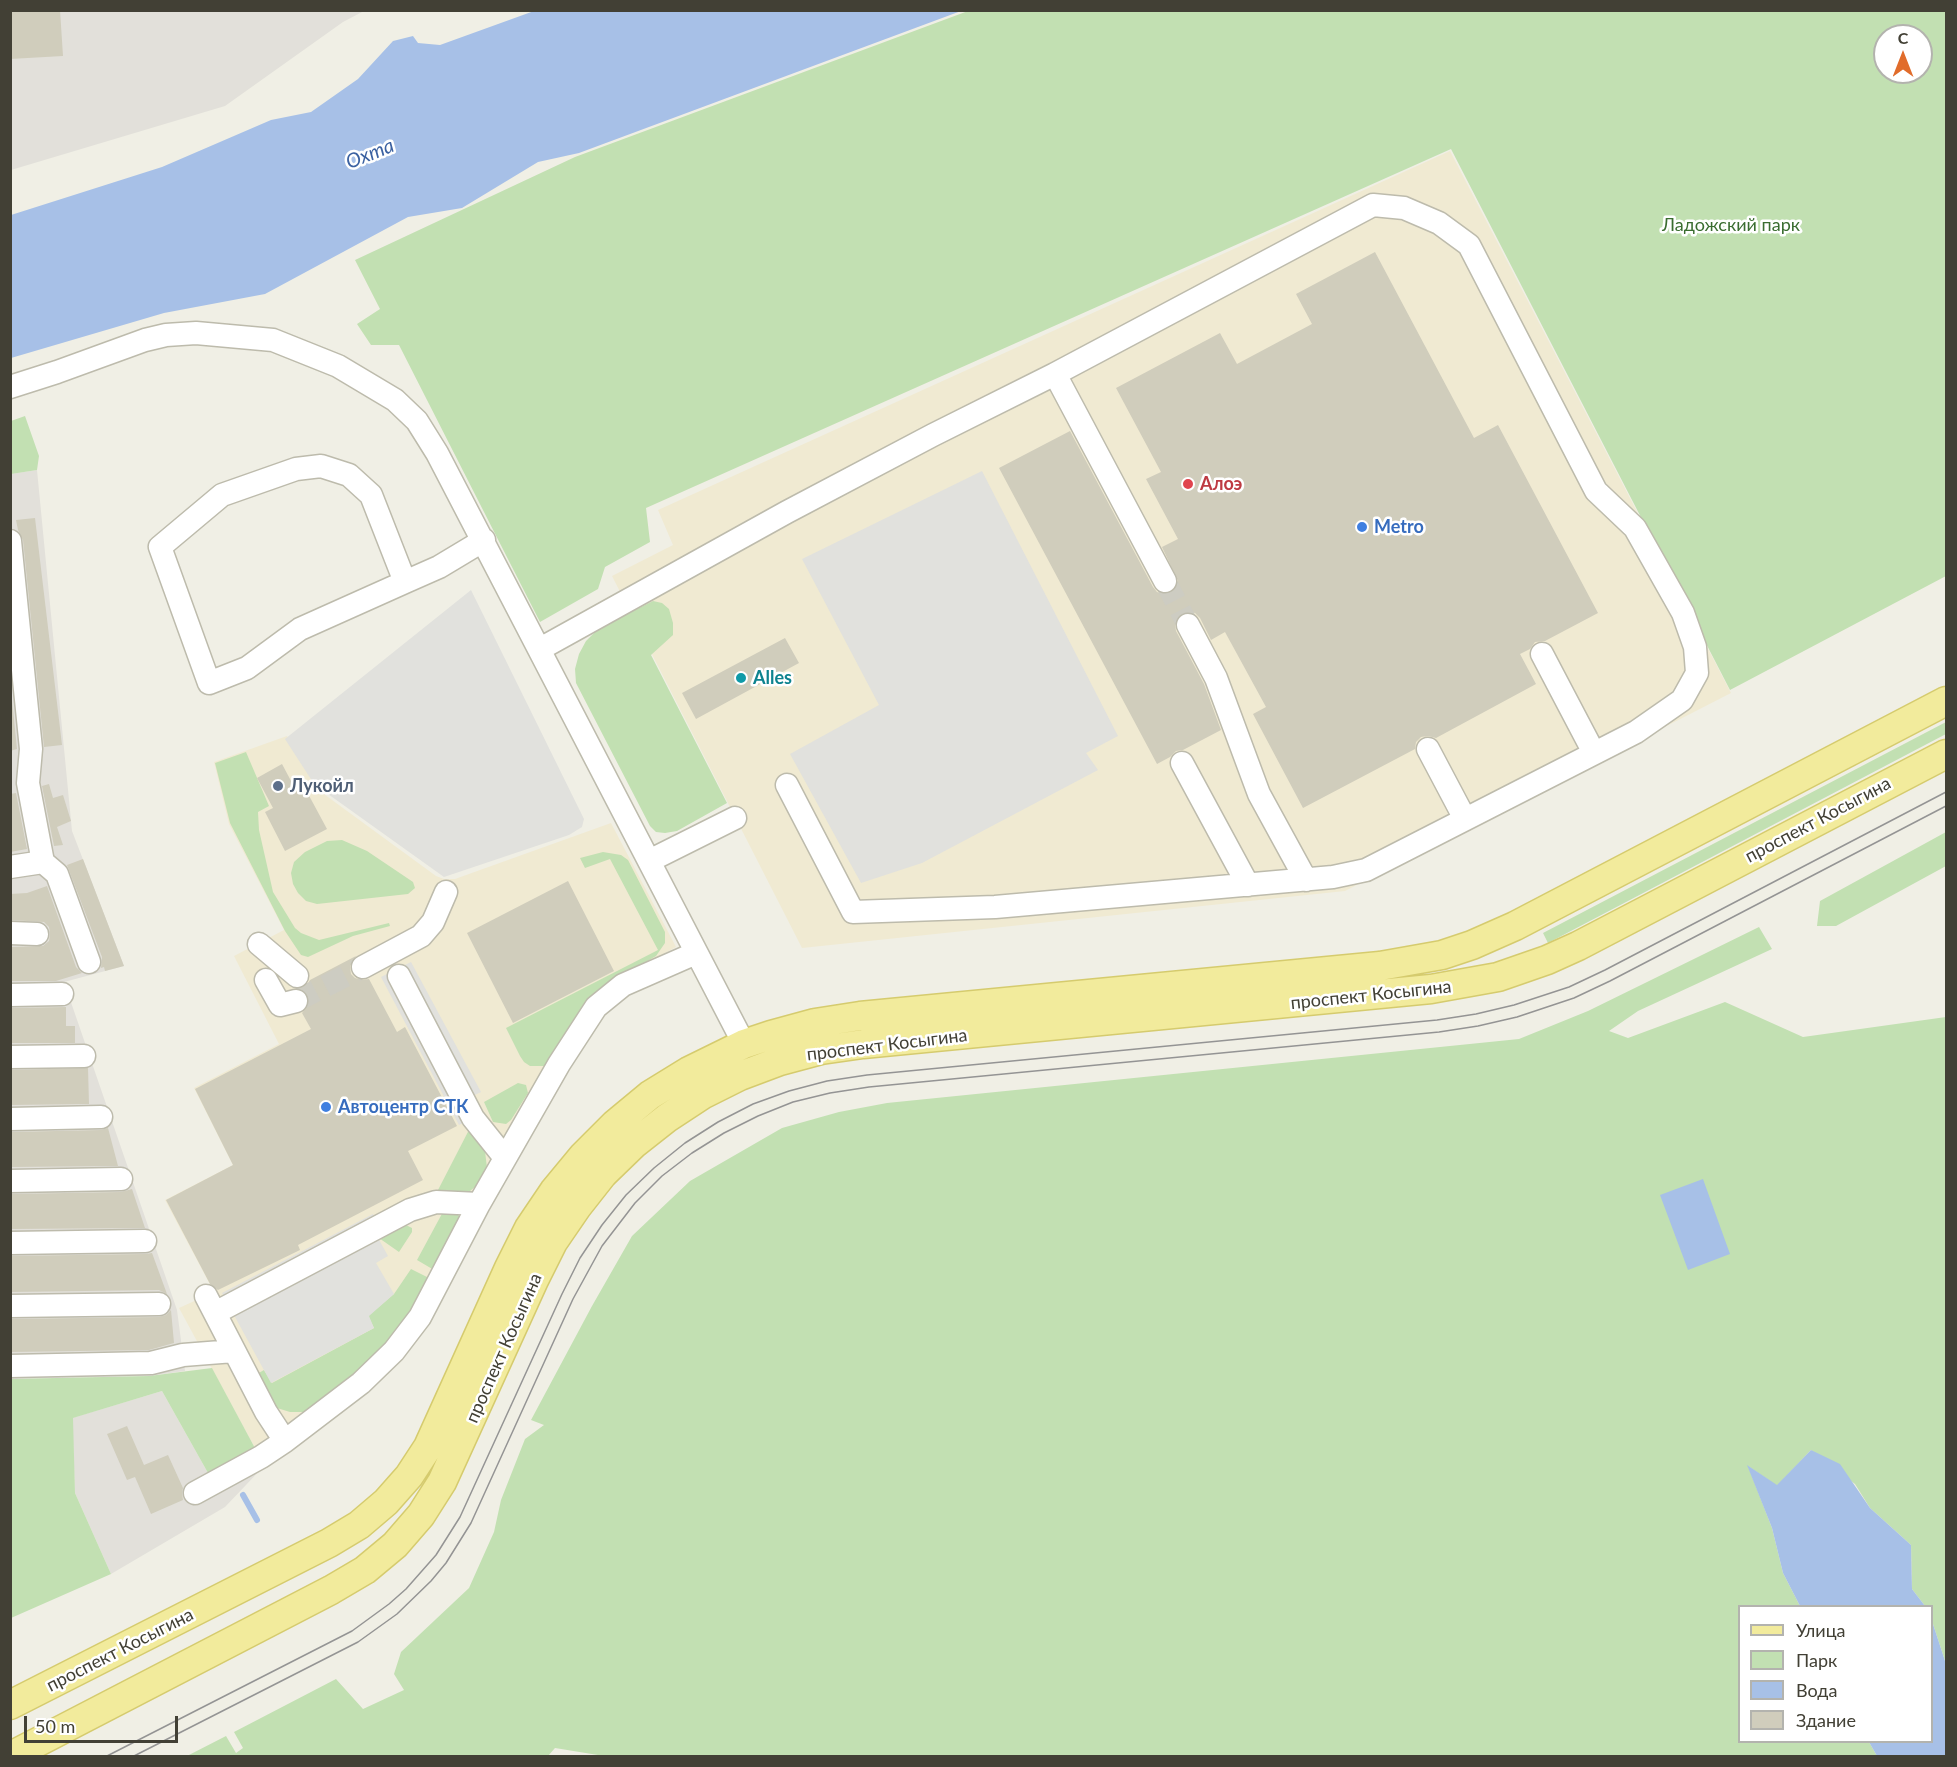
<!DOCTYPE html>
<meta charset="utf-8">
<style>
body{margin:0}
#map{position:relative;width:1957px;height:1767px;overflow:hidden;background:#f0efe5;font-family:Lato,sans-serif}
canvas{display:block}
.frame{position:absolute;inset:0;border:12px solid #424035;pointer-events:none}
.legend{position:absolute;left:1738px;top:1605px;width:195px;height:138px;box-sizing:border-box;background:#fff;border:2px solid #b3b3ae;margin:0;padding:8px 10px;list-style:none;font-size:18px;color:#424035}
.legend li{display:flex;align-items:center;gap:12px;height:30px}
.legend b{width:30px;border:2px solid #b3b3ae}
.north{position:absolute;left:1873px;top:24px;width:60px;height:60px;box-sizing:border-box;background:#fff;border:2px solid #b3b3ae;border-radius:50%;rotate:0deg;font-size:16px;font-weight:700;line-height:24px;text-align:center;color:#424035}
.north::after{content:'';display:block;margin:auto;width:21px;height:27px;background:#e16c2b;clip-path:polygon(50% 0,100% 100%,50% 72%,0 100%)}
.scale{position:absolute;left:24px;top:1716px;width:154px;height:27px;box-sizing:border-box;border:3px solid #424035;border-top:0;padding-left:8px;font-size:18px;line-height:21px;white-space:nowrap;color:#424035;-webkit-text-stroke:4px #fff;paint-order:stroke}
</style>
<div id="map">
<canvas width="1957" height="1767"></canvas>
<div class="frame"></div>
<ul class="legend">
<li><b style="height:8px;background:#f2eb9c"></b>Улица</li>
<li><b style="height:16px;background:#c2e0b2"></b>Парк</li>
<li><b style="height:16px;background:#a7c0e7"></b>Вода</li>
<li><b style="height:16px;background:#d0cdbc"></b>Здание</li>
</ul>
<div class="north">С</div>
<div class="scale">50 m</div>
</div>
<script>
const context = document.querySelector('canvas').getContext('2d');
context.lineJoin = 'round';
function fillPath(path, color) { context.fillStyle = color; context.fill(path, 'evenodd'); }
const shape = rows => new Path2D(rows.map(r => 'M' + r).join(''));
function trace(path, color, width, dash) { context.strokeStyle = color; context.lineWidth = width; context.lineCap = dash ? 'butt' : 'round'; context.setLineDash(dash || []); context.stroke(path); }
function write(font, color, halo, rows, align = 'center') {
  context.font = font + ' Lato,sans-serif'; context.lineWidth = 5; context.setLineDash([]); context.textBaseline = 'middle'; context.strokeStyle = halo; context.fillStyle = color; for (const [text, x, y, turn = 0] of rows) {
    context.save(); context.translate(x, y); context.rotate((+turn || 0) * Math.PI / 180); context.textAlign = isNaN(turn) ? turn : align; if (halo) context.strokeText(text, 0, 0); context.fillText(text, 0, 0); context.restore();
  }
}
fillPath(shape([
 [1450,151,1731,693,1345,891,802,948,612,576,673,545,658,510],
 [287,736,317,789,436,876,444,879,455,879,611,823,676,947,620,978,391,1345,256,1450,179,1308,214,1292,165,1200,233,1165,194,1088,279,1044,234,956,284,930,229,824,214,762]
]), '#f0ead2');
fillPath(shape([
 [11,11,364,11,343,22,225,106,11,170],
 [37,470,72,831,124,966,64,982,177,1310,185,1371,149,1376,11,1379,10,474],
 [162,1391,208,1473,266,1464,225,1507,111,1574,75,1493,72,1418]
]), '#e2e0da');
fillPath(shape([
 [968,11,1946,11,1946,576,1730,690,1451,149,646,508,650,542,605,567,598,589,540,622,399,345,371,345,357,324,380,309,355,260,575,157],
 [1885,36,1921,36,1921,72,1885,72],
 [25,416,39,456,37,470,11,474,11,421],
 [653,601,662,603,669,609,673,623,673,635,651,655,727,803,677,831,665,833,656,832,650,826,576,683,575,669,579,654,586,641,598,629],
 [1946,722,1946,734,1548,943,1543,933],
 [246,752,269,806,258,812,259,830,273,892,295,928,301,933,319,940,389,923,390,926,353,936,308,957,301,955,285,931,230,823,215,763],
 [1946,832,1946,866,1836,926,1817,926,1820,901],
 [342,840,367,851,413,882,415,888,408,894,317,904,306,901,298,893,293,884,291,873,294,862,305,852,327,841],
 [603,852,621,855,628,860,665,932,665,943,656,956,613,981,584,1005,550,1060,544,1066,530,1066,524,1062,520,1056,506,1028,658,950,610,859,585,868,580,858],
 [1759,927,1772,949,1638,1011,1609,1031,1628,1038,1725,1002,1803,1037,1946,1017,1946,1664,1932,1621,1932,1606,1925,1606,1912,1589,1911,1545,1870,1508,1855,1484,1811,1450,1777,1486,1748,1466,1772,1528,1783,1573,1800,1606,1740,1606,1740,1742,1869,1742,1877,1756,604,1756,555,1748,548,1756,187,1756,226,1736,236,1753,243,1748,234,1732,336,1679,363,1709,404,1690,394,1674,401,1652,469,1588,494,1532,501,1500,525,1439,544,1425,531,1420,592,1306,632,1236,690,1181,782,1128,839,1112,887,1103,1519,1039,1588,1011],
 [518,1083,526,1085,528,1093,511,1120,506,1124,493,1122,484,1102],
 [471,1126,485,1151,487,1168,476,1186,470,1191,455,1192,438,1190],
 [444,1210,458,1214,460,1219,434,1270,417,1260],
 [406,1225,412,1228,412,1232,399,1252,379,1238],
 [411,1269,431,1279,412,1311,387,1342,356,1376,314,1406,303,1412,290,1412,277,1408,257,1374,264,1370,272,1383,374,1328,368,1316,394,1294],
 [212,1368,256,1450,208,1473,162,1391,73,1418,75,1493,111,1574,11,1618,10,1379,149,1376]
]), '#c2e0b2');
fillPath(shape([
 [982,471,1118,736,1086,753,1098,770,922,863,861,883,790,754,879,705,802,559],
 [471,590,584,819,582,827,569,835,444,877,314,784,285,739],
 [411,962,481,1092,469,1098,478,1116,459,1125,381,977],
 [373,1214,384,1235,378,1238,388,1256,376,1263,394,1294,369,1316,374,1328,271,1383,222,1293]
]), '#e1e1dd');
fillPath(shape([
 [534,11,961,11,579,153,538,162,462,208,408,217,265,294,164,313,11,358,11,215,162,167,271,120,311,112,358,79,393,41,413,36,418,43,440,45],
 [1703,1179,1730,1254,1688,1270,1660,1195],
 [1811,1450,1840,1464,1870,1508,1911,1545,1912,1589,1925,1606,1800,1606,1783,1573,1772,1528,1747,1465,1777,1485],
 [1932,1621,1946,1664,1946,1756,1877,1756,1869,1742,1932,1742]
]), '#a7c0e7');
trace(shape([
 [243,1495,257,1520]
]), '#a7c0e7', 6);
fillPath(shape([
 [10,10,60,10,63,56,10,59],
 [1375,252,1474,438,1498,425,1598,613,1545,641,1535,642,1530,649,1520,654,1536,684,1436,738,1428,736,1421,737,1416,742,1415,749,1303,808,1253,714,1266,707,1225,632,1211,640,1200,618,1195,613,1189,612,1182,613,1177,617,1175,624,1176,631,1204,684,1221,730,1183,750,1176,751,1170,757,1157,764,999,468,1070,431,1153,587,1157,592,1164,594,1172,593,1177,588,1178,581,1162,547,1178,539,1146,479,1161,472,1116,388,1220,333,1237,364,1312,324,1296,294],
 [35,518,62,745,44,747,23,540,18,530,16,520],
 [785,638,799,663,696,719,682,693],
 [10,680,17,749,10,751],
 [282,764,298,794,306,790,327,829,285,851,265,812,273,808,257,778],
 [49,784,53,798,63,795,71,821,57,827,63,845,54,846,42,786],
 [16,793,27,849,10,852,10,794],
 [83,859,124,966,105,971,104,967,101,968,102,957,67,865],
 [568,881,614,971,513,1023,467,933],
 [47,886,76,967,82,973,56,981,10,981,10,947,43,946,49,941,50,934,49,927,44,922,10,920,10,894,27,893],
 [356,956,350,966,351,974,355,978,362,980,369,979,397,1032,405,1027,457,1126,408,1151,423,1180,298,1245,300,1250,218,1290,210,1284,166,1200,233,1165,195,1089,311,1029,302,1013,309,1005,309,998,306,992,301,989,307,985,310,980],
 [66,1007,66,1026,75,1026,75,1043,10,1043,10,1008],
 [88,1068,89,1104,10,1105,10,1070],
 [108,1128,118,1166,10,1167,10,1132,101,1130],
 [132,1189,145,1228,10,1229,10,1194,121,1192],
 [152,1253,167,1294,159,1290,10,1292,10,1256,145,1254],
 [171,1310,174,1343,149,1350,10,1352,10,1319,159,1317,166,1315],
 [127,1426,144,1465,168,1455,183,1488,182,1493,183,1500,151,1514,135,1477,127,1480,107,1434]
]), '#d0cdbc');
trace(shape([
 [1165,581,1188,625],
 [296,1001,363,967]
]), '#cdccc2', 22, [22, 11]);
const minor = shape([
 [1055,374,1165,581],
 [10,387,57,372,145,340,166,335,196,333,273,340,338,366,395,400,417,421,437,453,744,1044],
 [10,541,31,749,28,783,43,862,57,874,89,962],
 [405,582,300,629,247,668,209,683,160,547,222,495,296,469,321,466,349,475,371,495,405,582,439,567,484,540],
 [1188,625,1216,678,1259,794,1306,880],
 [540,649,787,512,933,435,1055,374,1373,205,1404,208,1439,223,1469,245,1596,491,1635,528,1683,613,1695,647,1697,673,1682,700,1636,732,1366,870,1333,877,995,907,853,912,787,785],
 [1542,654,1594,753],
 [1428,749,1465,819],
 [1182,763,1248,885],
 [649,861,735,818],
 [10,867,43,862],
 [10,933,37,934],
 [259,944,297,976],
 [363,967,421,936,433,922,446,892],
 [399,976,473,1118,505,1158],
 [266,980,280,1005,296,1001],
 [10,995,62,994],
 [10,1057,84,1056],
 [10,1119,101,1117],
 [10,1181,121,1179],
 [10,1243,145,1241],
 [206,1296,266,1412,285,1441,361,1383,394,1351,420,1317,479,1204,559,1064,596,1007,623,985,696,953],
 [10,1306,159,1304],
 [215,1313,410,1210,436,1202,479,1204],
 [10,1366,151,1363,183,1355,234,1351],
 [195,1493,261,1457,285,1441]
]);
const major = shape([
 [10,1705,329,1543,359,1525,386,1502,409,1476,428,1447,509,1268,529,1228,554,1191,583,1156,615,1124,650,1095,689,1071,744,1044,771,1035,815,1023,860,1016,1380,966,1442,955,1472,945,1515,926,1946,701],
 [11,1756,331,1590,365,1570,395,1545,421,1515,442,1482,534,1280,553,1242,577,1207,603,1174,634,1144,667,1118,702,1095,740,1076,780,1061,821,1050,863,1044,1431,989,1498,977,1547,960,1578,946,1946,754]
]);
trace(minor, '#bdbbac', 25);
trace(major, '#d5cb6e', 31);
trace(minor, '#fff', 22);
trace(major, '#f2eb9c', 28);
trace(shape([
 [107,1756,352,1631,389,1604,406,1589,436,1555,460,1517,562,1294,580,1258,602,1225,626,1195,654,1168,685,1143,718,1122,753,1104,789,1091,827,1081,867,1075,1437,1020,1476,1014,1514,1005,1569,987,1605,970,1946,792],
 [134,1756,358,1642,397,1614,431,1581,446,1563,471,1523,573,1299,602,1246,635,1203,662,1176,692,1153,724,1133,758,1116,793,1102,830,1093,869,1087,1439,1032,1478,1026,1517,1017,1574,998,1610,981,1946,806]
]), '#949494', 1.5);
for (const [x, y, r, color] of [
 [1188,484,6,"#e0444e"],
 [1362,527,6,"#3f7fe0"],
 [741,678,6,"#0f9aa8"],
 [278,786,6,"#5c6f8a"],
 [326,1107,6,"#3f7fe0"]
]) { const dot = new Path2D(); dot.arc(x, y, r, 0, 2 * Math.PI); context.fillStyle = color; context.fill(dot); trace(dot, '#fff', 2); }
write('18px', '#3a6d30', '#fff', [
 ["Ладожский парк",1731,225]
]);
write('bold 18px', '#be3a42', '#fff', [
 ["Алоэ",1200,484]
], 'left');
write('bold 18px', '#366cbe', '#fff', [
 ["Metro",1374,527],
 ["Автоцентр СТК",338,1107]
], 'left');
write('bold 18px', '#0d838f', '#fff', [
 ["Alles",753,678]
], 'left');
write('bold 18px', '#4e5e75', '#fff', [
 ["Лукойл",290,786]
], 'left');
write('18px', '#424035', '#fff', [
 ["проспект Косыгина",1818,820,-28],
 ["проспект Косыгина",1371,995,-6],
 ["проспект Косыгина",887,1045,-7],
 ["проспект Косыгина",504,1348,-66],
 ["проспект Косыгина",120,1650,-27]
]);
write('italic 20px', '#3b61a1', '#fff', [
 ["Охта",370,154,-22]
]);
</script>
